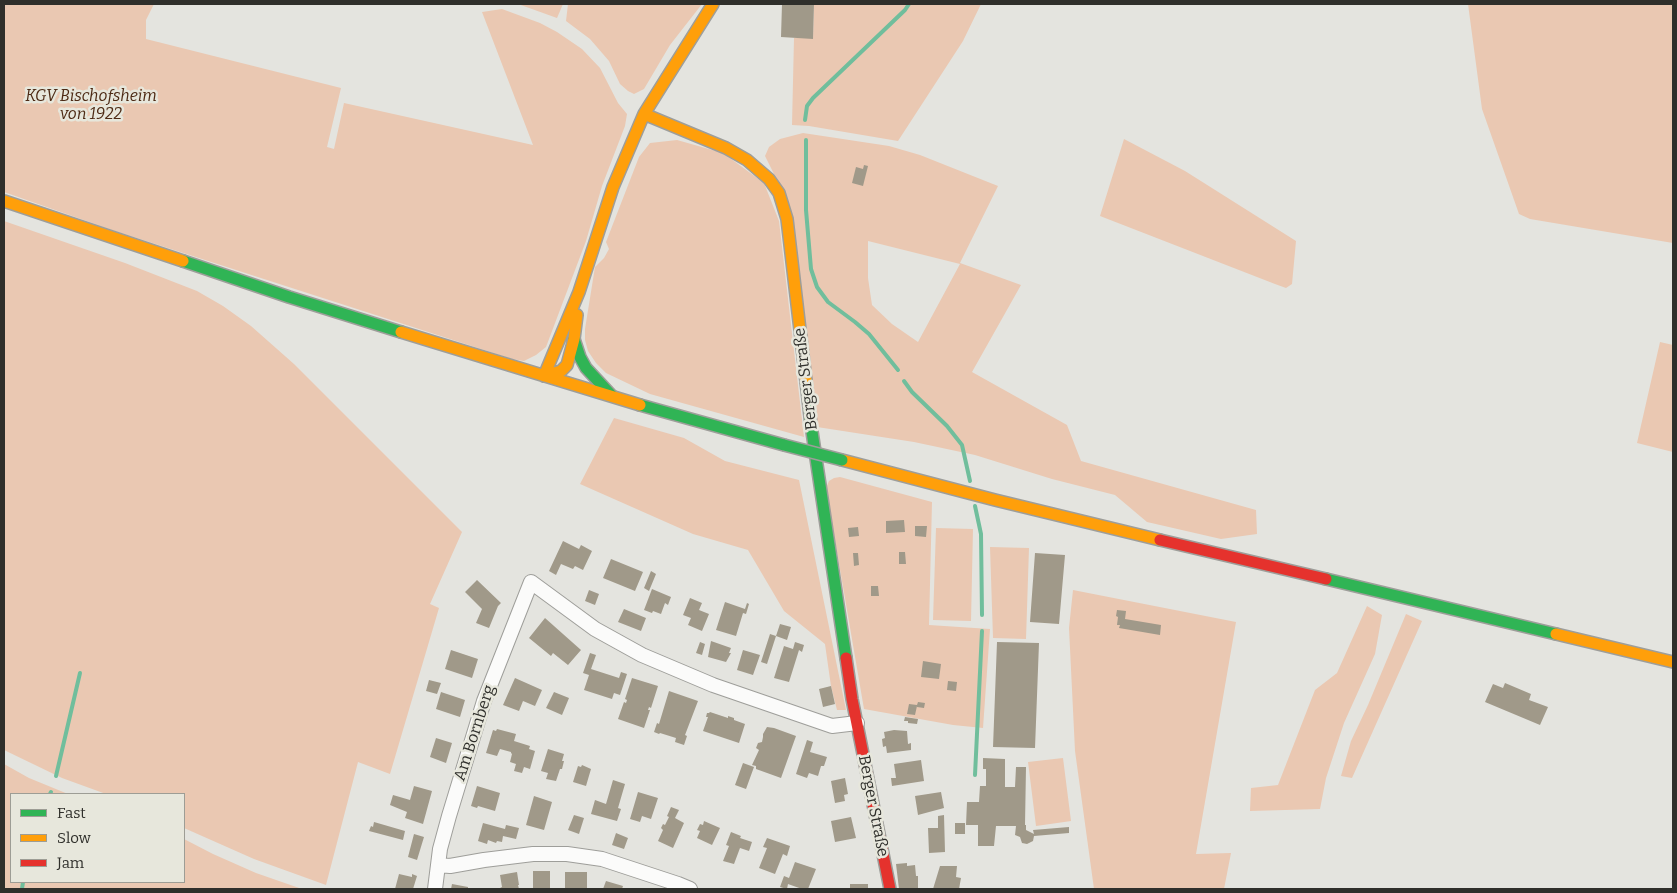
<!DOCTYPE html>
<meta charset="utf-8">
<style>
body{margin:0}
#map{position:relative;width:1677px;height:893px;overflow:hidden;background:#e4e4df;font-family:Bitter,serif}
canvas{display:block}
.frame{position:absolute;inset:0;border:5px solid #2f2f2b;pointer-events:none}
.legend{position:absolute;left:10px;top:793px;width:175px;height:90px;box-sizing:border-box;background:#e7e7dc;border:1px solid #9d9d95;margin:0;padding:6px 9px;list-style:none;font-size:15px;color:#2f2f2b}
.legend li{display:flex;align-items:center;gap:10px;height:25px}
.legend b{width:25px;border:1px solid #9d9d95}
</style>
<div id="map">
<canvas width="1677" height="893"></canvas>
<div class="frame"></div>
<ul class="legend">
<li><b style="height:6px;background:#30b455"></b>Fast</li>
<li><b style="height:6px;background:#ff9f0a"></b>Slow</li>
<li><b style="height:6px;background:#e5322d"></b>Jam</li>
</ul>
</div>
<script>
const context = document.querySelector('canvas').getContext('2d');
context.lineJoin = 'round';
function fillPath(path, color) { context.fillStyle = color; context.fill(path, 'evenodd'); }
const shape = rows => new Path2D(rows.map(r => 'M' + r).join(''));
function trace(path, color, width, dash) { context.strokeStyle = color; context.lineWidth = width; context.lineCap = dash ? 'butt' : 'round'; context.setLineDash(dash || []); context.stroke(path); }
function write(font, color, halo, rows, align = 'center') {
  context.font = font + ' Bitter,serif'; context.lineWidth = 5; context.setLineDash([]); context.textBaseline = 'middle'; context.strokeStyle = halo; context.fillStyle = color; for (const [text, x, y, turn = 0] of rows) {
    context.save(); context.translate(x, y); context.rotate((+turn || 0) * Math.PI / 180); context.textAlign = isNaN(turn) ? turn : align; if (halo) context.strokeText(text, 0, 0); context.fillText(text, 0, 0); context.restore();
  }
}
fillPath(shape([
 [4,4,154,4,146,20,146,39,341,88,327,147,334,149,344,103,533,145,482,12,502,9,540,23,557,32,582,49,600,68,618,103,627,114,625,126,602,186,586,241,546,347,536,355,524,361,512,359,112,230,4,192],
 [518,4,563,4,557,18],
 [568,4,702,4,670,45,644,89,634,94,628,91,620,84,609,61,590,39,566,21],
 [814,4,981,4,963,41,898,141,809,126,792,125,794,38,813,38],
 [1468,4,1673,4,1673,243,1530,219,1519,214,1482,109],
 [803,133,889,146,920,155,998,186,960,263,1021,285,972,372,1067,425,1081,461,1256,510,1257,534,1221,539,1147,522,1115,495,1052,479,975,455,914,442,817,427,775,176,765,156,769,147,780,139],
 [868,241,960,264,918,342,892,324,872,305,868,278],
 [1124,139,1185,171,1296,241,1292,284,1286,288,1275,284,1100,216],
 [677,140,723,153,764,183,779,221,804,437,650,394,606,373,596,363,588,351,585,340,585,329,595,267,604,258,609,249,606,242,639,157,650,143],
 [4,221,125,263,197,291,223,306,251,326,294,364,462,532,430,604,439,608,390,774,358,762,326,885,254,859,184,828,184,794,106,794,62,778,4,750],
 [1660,342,1673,345,1673,452,1637,443],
 [614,418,684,438,725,461,799,480,846,710,837,710,831,686,825,644,784,611,748,550,693,534,580,484],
 [840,477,932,502,929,625,990,629,983,728,953,725,864,709,826,488,829,481,834,478],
 [936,528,973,529,971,621,933,620],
 [990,547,1029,548,1026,639,993,638],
 [1073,590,1236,622,1196,854,1231,853,1224,889,1094,889,1075,751,1069,628],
 [1367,606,1382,615,1375,654,1344,723,1326,778,1320,809,1250,811,1251,788,1278,785,1315,690,1337,673],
 [1406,614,1422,621,1352,778,1341,776,1351,741,1368,705],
 [1063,758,1071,821,1036,826,1028,762],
 [4,764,29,778,68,794,11,794,11,882,184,882,184,839,213,854,256,873,302,889,4,889]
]), '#eac8b2');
trace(shape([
 [805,120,807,106,813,98,905,10,909,4],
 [806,140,806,210,811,269,817,287,828,302,855,322,869,334,898,370],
 [904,381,912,392,947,426,962,445,970,481],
 [975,506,981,534,982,615],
 [975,775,982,631],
 [56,776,80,673],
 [50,794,51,792],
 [22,889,23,882]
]), '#70be9c', 4);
fillPath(shape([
 [782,4,814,4,813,39,781,37],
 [864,165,868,166,863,186,852,183,856,167,863,169],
 [904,520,905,532,886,533,886,521],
 [915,526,927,526,926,537,915,536],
 [858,527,859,536,849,537,848,528],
 [563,541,579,549,581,545,592,551,583,570,575,566,573,569,561,564,556,575,549,571],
 [899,552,905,552,906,564,899,564],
 [853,553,858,553,859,565,854,566],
 [1035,553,1065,555,1059,624,1030,622],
 [611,559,643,572,635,591,603,578],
 [651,571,656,574,649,591,644,588],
 [477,580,501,603,498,606,489,628,476,623,482,609,465,592],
 [871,586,878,586,879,596,871,596],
 [652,589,671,597,668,605,665,603,661,614,653,611,652,613,644,610],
 [589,590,599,594,595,605,585,601],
 [690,598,702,603,699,610,709,614,702,631,688,625,691,618,683,615],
 [725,602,745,609,747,603,749,604,746,614,743,613,736,636,716,630],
 [624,609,646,618,641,631,618,622],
 [1117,610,1126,611,1125,619,1161,625,1160,635,1119,628,1120,625,1117,625,1118,617,1116,616],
 [545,618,581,650,568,665,553,653,551,656,529,638],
 [780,624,791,627,787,640,776,636,767,664,761,662,770,634,776,636],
 [711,641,731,648,729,653,731,653,726,662,708,657],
 [700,642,705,644,702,655,696,653],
 [795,642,804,645,802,652,799,650,789,682,774,678,784,646,793,649],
 [997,642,1039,643,1035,748,993,747],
 [451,650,478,659,472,678,445,669],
 [743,650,760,655,753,675,737,670],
 [590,653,596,655,591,669,619,678,621,672,627,674,620,695,614,693,612,699,584,690,589,675,583,673],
 [923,661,941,664,939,679,921,677],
 [515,678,542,690,535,706,523,701,519,711,503,705],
 [632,678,658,686,651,708,649,707,648,710,650,710,644,728,618,719,624,702,626,703,627,700,625,699],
 [429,680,441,683,437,694,426,691],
 [948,681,957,682,956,691,947,690],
 [1505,683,1531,694,1529,700,1548,707,1540,725,1485,702,1493,684,1503,688],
 [831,686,835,704,823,707,819,689],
 [669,691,698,701,685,735,687,736,684,745,675,742,676,738,660,733,659,734,654,732,657,723,659,724],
 [441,692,465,700,460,717,436,709],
 [554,692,569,698,562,715,546,708],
 [918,702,925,703,924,708,917,707,917,706,915,715,907,714,909,704,917,705],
 [710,712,728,718,728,716,734,718,734,720,745,724,739,743,703,731,708,717,706,717,707,713,709,713],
 [905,717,918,719,917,724,908,723,908,721,904,721],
 [767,727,774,728,796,736,781,778,756,769,756,766,752,765,759,750,756,748,758,743,762,742,763,737,763,734],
 [497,729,516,734,514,741,530,746,529,749,535,751,530,769,524,767,522,773,514,771,516,764,510,762,512,754,511,753,511,752,500,749,497,756,486,753,493,730,496,731],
 [894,730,907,731,908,744,911,743,911,750,887,753,886,746,883,747,882,739,885,738,884,732],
 [436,738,452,743,446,763,430,757],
 [807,740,813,742,810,752,827,757,824,766,821,766,818,776,809,773,807,778,796,774],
 [548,749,564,754,562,761,564,761,562,769,560,769,556,781,546,779,548,773,541,771],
 [983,758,1005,759,1005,787,1015,787,1016,767,1026,767,1025,825,1026,825,1026,830,1034,834,1033,830,1069,827,1069,833,1034,836,1033,841,1027,844,1022,843,1020,837,1015,835,1016,826,996,826,994,846,978,846,978,825,966,825,967,802,979,802,980,786,986,786,986,769,983,769],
 [921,760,924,781,892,786,891,778,896,778,894,764],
 [743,763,754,767,746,789,735,785],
 [582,765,591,769,586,786,573,782,578,766,581,767],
 [845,778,848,794,844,795,845,801,835,803,831,781],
 [613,780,625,784,618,808,621,809,617,821,591,814,595,800,606,804],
 [414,786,432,791,423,824,405,818,407,812,390,805,393,795,410,800],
 [477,786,500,793,495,811,478,806,477,808,471,806],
 [638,792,658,798,651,819,642,816,640,822,630,819],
 [941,792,944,808,918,815,915,796],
 [534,796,552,802,544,830,526,825],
 [671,807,679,810,675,818,684,823,673,848,658,841,663,830,661,828,663,824,665,825,669,817,667,816],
 [574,815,584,818,579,834,568,830],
 [944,815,945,852,929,853,928,828,938,828,938,816],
 [851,817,856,838,835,842,831,821],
 [704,821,720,828,712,845,697,838,700,831,697,830,700,824,703,825],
 [374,822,405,831,403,840,369,831,371,826,373,827],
 [483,823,505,829,506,825,519,828,516,839,503,836,502,842,497,841,496,843,488,840,487,844,478,841],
 [955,823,965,823,965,834,955,834],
 [731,832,741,836,740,838,752,842,749,851,740,848,734,864,723,861,729,846,726,845],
 [616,833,628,838,624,849,612,845],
 [414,834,424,837,417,860,408,857],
 [767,838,790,846,787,856,783,854,775,874,759,868,767,848,763,847],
 [795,862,816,869,808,889,802,889,788,884,787,889,780,887,784,876,789,878],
 [907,863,907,866,915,865,916,876,918,876,918,889,899,889,896,864],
 [940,866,957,866,956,877,961,878,959,889,933,889],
 [533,871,550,871,550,889,533,889],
 [517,872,519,885,518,885,519,889,501,889,500,888,502,887,500,875],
 [565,872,587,872,587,889,565,889],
 [399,874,412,877,412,874,417,876,413,889,395,889],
 [606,881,623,886,622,889,603,889],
 [452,884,468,887,468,889,451,889],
 [850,884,868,884,868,889,850,889]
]), '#a09989');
const street = shape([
 [438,865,450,866,484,860,533,854,567,854,602,859,678,884,690,889],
 [435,889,440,849,449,816,484,701,531,582,595,629,642,655,713,685,832,726,857,723]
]);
const fast = shape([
 [183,261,289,297,401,332],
 [574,339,580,357,586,368,612,396],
 [806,381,811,425,846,658],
 [640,405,784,445],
 [1326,579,1556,634]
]);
const slow = shape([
 [644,114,726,148,747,160,769,179,779,193,787,219,806,381],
 [4,201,183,261],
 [401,332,640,405],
 [544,376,579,292,613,187,644,114,713,4],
 [544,376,561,371,567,365,574,339,577,315],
 [842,460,995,500,1160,540],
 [1556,634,1673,662]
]);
const jam = shape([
 [1160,540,1326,579],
 [846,658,852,699,890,889]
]);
trace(street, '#9e9e9a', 16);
trace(fast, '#9e9e9a', 14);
trace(slow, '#9e9e9a', 14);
trace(jam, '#9e9e9a', 14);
trace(street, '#fbfbfa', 14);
trace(fast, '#30b455', 11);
trace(slow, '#ff9f0a', 11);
trace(jam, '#e5322d', 11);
const fastBridge = shape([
 [784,445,842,460]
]);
trace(fastBridge, '#9e9e9a', 14, []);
trace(fastBridge, '#30b455', 11);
write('italic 16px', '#4d2a14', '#e7e7dc', [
 ["KGV Bischofsheim",91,97],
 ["von 1922",91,115]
]);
write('16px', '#2f2f2b', '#e7e7dc', [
 ["Berger Straße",806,379,-97],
 ["Am Bornberg",475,733,-72],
 ["Berger Straße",873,806,79]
]);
</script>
